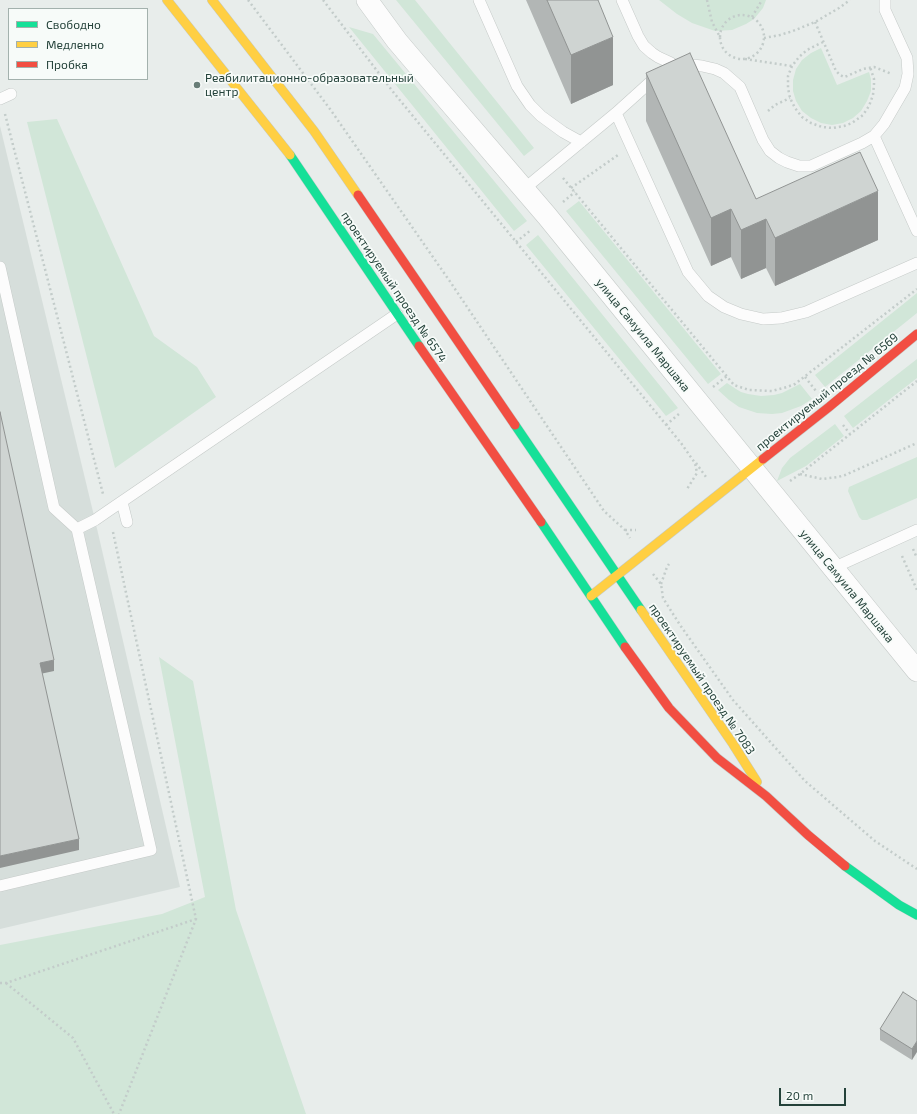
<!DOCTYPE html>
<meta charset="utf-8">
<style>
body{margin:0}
#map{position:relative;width:917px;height:1114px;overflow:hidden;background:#e8edeb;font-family:"Exo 2",sans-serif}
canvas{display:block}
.legend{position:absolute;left:8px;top:8px;width:140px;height:72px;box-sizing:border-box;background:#f7fbf9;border:1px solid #a3b1ad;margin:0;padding:5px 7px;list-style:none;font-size:12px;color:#24423a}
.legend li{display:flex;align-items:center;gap:8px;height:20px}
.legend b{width:20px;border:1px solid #a3b1ad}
.scale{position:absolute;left:779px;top:1088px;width:67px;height:18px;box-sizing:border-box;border:2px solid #24423a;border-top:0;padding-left:5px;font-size:12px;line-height:14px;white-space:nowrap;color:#24423a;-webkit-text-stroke:3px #f7fbf9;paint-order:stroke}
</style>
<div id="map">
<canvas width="917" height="1114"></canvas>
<ul class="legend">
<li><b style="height:5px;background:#16e098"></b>Свободно</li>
<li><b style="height:5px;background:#ffcf43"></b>Медленно</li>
<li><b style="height:5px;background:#f24e42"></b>Пробка</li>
</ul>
<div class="scale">20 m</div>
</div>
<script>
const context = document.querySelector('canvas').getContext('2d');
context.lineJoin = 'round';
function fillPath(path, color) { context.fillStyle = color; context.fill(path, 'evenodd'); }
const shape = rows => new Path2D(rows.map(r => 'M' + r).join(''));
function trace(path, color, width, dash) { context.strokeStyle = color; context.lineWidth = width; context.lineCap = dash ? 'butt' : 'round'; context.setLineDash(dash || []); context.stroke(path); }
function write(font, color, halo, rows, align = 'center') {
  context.font = font + ' "Exo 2",sans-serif'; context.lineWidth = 3.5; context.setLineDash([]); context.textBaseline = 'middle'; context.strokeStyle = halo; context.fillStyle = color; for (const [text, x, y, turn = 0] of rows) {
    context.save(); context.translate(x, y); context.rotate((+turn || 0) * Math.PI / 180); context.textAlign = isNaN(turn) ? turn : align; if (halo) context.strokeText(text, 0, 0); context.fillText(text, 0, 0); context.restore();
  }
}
fillPath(shape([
 [0,126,95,520,180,887,0,929]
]), '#d6dedb');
fillPath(shape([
 [396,0,415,0,534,148,524,156],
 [659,0,766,0,763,8,754,19,746,24,732,30,715,31,692,23,677,14],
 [349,27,373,34,527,221,514,231],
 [821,48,837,85,869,72,871,79,871,91,867,101,861,111,853,118,843,123,832,125,821,123,811,118,802,111,796,101,793,91,793,80,796,69,802,60,811,53],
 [57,119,154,336,197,367,216,397,115,468,27,122],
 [579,201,721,374,708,384,566,211],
 [538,235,678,408,666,416,526,245],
 [917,293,917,313,825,387,815,375],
 [917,359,917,378,853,428,844,416],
 [727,383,736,389,741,392,748,394,761,396,774,395,782,393,800,384,812,399,801,406,782,413,772,414,757,413,739,407,729,400,718,390],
 [835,424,844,436,806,466,777,481,782,468,790,458],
 [917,457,917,498,867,520,862,520,859,517,848,491,849,487],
 [159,657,193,681,236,910,306,1114,0,1114,0,945,162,914,205,897]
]), '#d1e6d8');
const lane = shape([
 [479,0,517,86,530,105,541,116,563,132,581,142],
 [622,0,638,36,644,46,652,53,658,57,671,63],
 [682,64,702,66,715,69,724,73,740,87,763,140,770,151,779,158,787,162,799,166,811,166,862,143,874,136,884,124,905,88,908,74,907,58,885,10,885,0],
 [0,99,11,94],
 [616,113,688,272,708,296,724,307,741,314,763,319,781,318,806,312,917,263],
 [874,136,917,231],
 [524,189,616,113,657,76],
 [0,267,54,508,77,529,151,850,0,886],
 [122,502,127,522],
 [77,529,95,520,108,511,397,314],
 [833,568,917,530]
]);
const street = shape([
 [367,0,397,41,414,61,547,216,917,671]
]);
const fast = shape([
 [290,155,419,346],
 [515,425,641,610],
 [541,522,625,647],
 [845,866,899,905,917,915]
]);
const slow = shape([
 [167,0,290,155],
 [212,0,314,131,358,195],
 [591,596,763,459],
 [641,610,733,744,757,782]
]);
const jam = shape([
 [358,195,515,425],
 [419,346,541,522],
 [763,459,829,407,917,334],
 [625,647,669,708,717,758,766,796,808,835,845,866]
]);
trace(lane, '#c5cac8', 12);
trace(street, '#c5cac8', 22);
trace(fast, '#c3cbc8', 10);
trace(slow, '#c3cbc8', 10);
trace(jam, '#c3cbc8', 10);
trace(shape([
 [248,0,330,109,451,283,604,511,625,530,630,538],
 [323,0,394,93,681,443,695,463,697,473,687,489],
 [707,0,712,22,720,37],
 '720 37a22 22 0 1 1 44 0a22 22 0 1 1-44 0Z',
 [752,17,762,0],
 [815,22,836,71,840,75,844,77,847,76,863,69,874,67,892,74],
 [764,38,780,35,793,31,815,22,839,8,850,0],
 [823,42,807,50,799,57,792,66,788,76,788,88,790,98,795,108,802,117,811,123,822,127,833,128,844,126,852,123,863,115,869,106,873,95,874,84,874,79,870,67],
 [745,59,792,66],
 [768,111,775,105,790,98],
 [5,114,103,494],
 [563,178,734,385,749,390,772,391,787,387,795,384,917,289],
 [571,188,618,155],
 [563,202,575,192],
 [516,242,531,230],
 [805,377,816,391],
 [713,387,727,376],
 [666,425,680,413],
 [843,425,850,434],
 [696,463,706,477],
 [800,474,822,479,838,477,845,475,917,443],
 [790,481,800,474,917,381],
 [625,530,636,530],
 [113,532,196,919,119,1114],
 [913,549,917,558],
 [902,556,917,590],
 [653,574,661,584,663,598,680,625,733,700,805,781,875,841,917,869],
 [661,584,667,567,669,564],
 [0,983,6,983,196,919],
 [6,983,73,1038,114,1114]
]), '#c3ccca', 2.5, [2, 3]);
trace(lane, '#fcfcfc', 11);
trace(street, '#fcfcfc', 21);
trace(fast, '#16e098', 9);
trace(slow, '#ffcf43', 9);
trace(jam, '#f24e42', 9);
fillPath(shape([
 [526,0,598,0,613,85,571,104],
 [646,73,756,199,878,240,775,286,766,268,741,279,731,257,711,266,646,121],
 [917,1001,912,1060,880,1040,880,1029]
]), '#b2b6b5');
fillPath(shape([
 [613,37,613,85,571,104,571,55],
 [878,191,878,240,775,286,775,238],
 [731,209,731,257,711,266,711,218],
 [766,219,766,268,741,279,741,230],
 [54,660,54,671,40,674,40,663],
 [79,839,79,850,0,868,0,856],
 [917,1041,917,1052,912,1060,912,1049]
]), '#919493');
const building = shape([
 [547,0,598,0,613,37,571,55,547,0],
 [690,53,756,199,860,152,878,191,775,238,766,219,741,230,731,209,711,218,646,73,690,53],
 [0,412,54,660,40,663,79,839,0,856,0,412],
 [903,992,917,1001,917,1041,912,1049,880,1029,903,992]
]);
fillPath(building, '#cfd4d2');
trace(building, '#919493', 1);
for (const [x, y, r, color] of [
 [197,85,4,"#697e78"]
]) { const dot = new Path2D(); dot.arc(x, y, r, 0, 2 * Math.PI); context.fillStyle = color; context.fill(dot); trace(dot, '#f7fbf9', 1.5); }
write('12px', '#24423a', '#f7fbf9', [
 ["Реабилитационно-образовательный",205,78],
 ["центр",205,92]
], 'left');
write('12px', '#24423a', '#f7fbf9', [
 ["проектируемый проезд № 6574",394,287,56],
 ["улица Самуила Маршака",643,335,51],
 ["проектируемый проезд № 6569",827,392,-39],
 ["улица Самуила Маршака",847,586,51],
 ["проектируемый проезд № 7083",702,679,56]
]);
</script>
